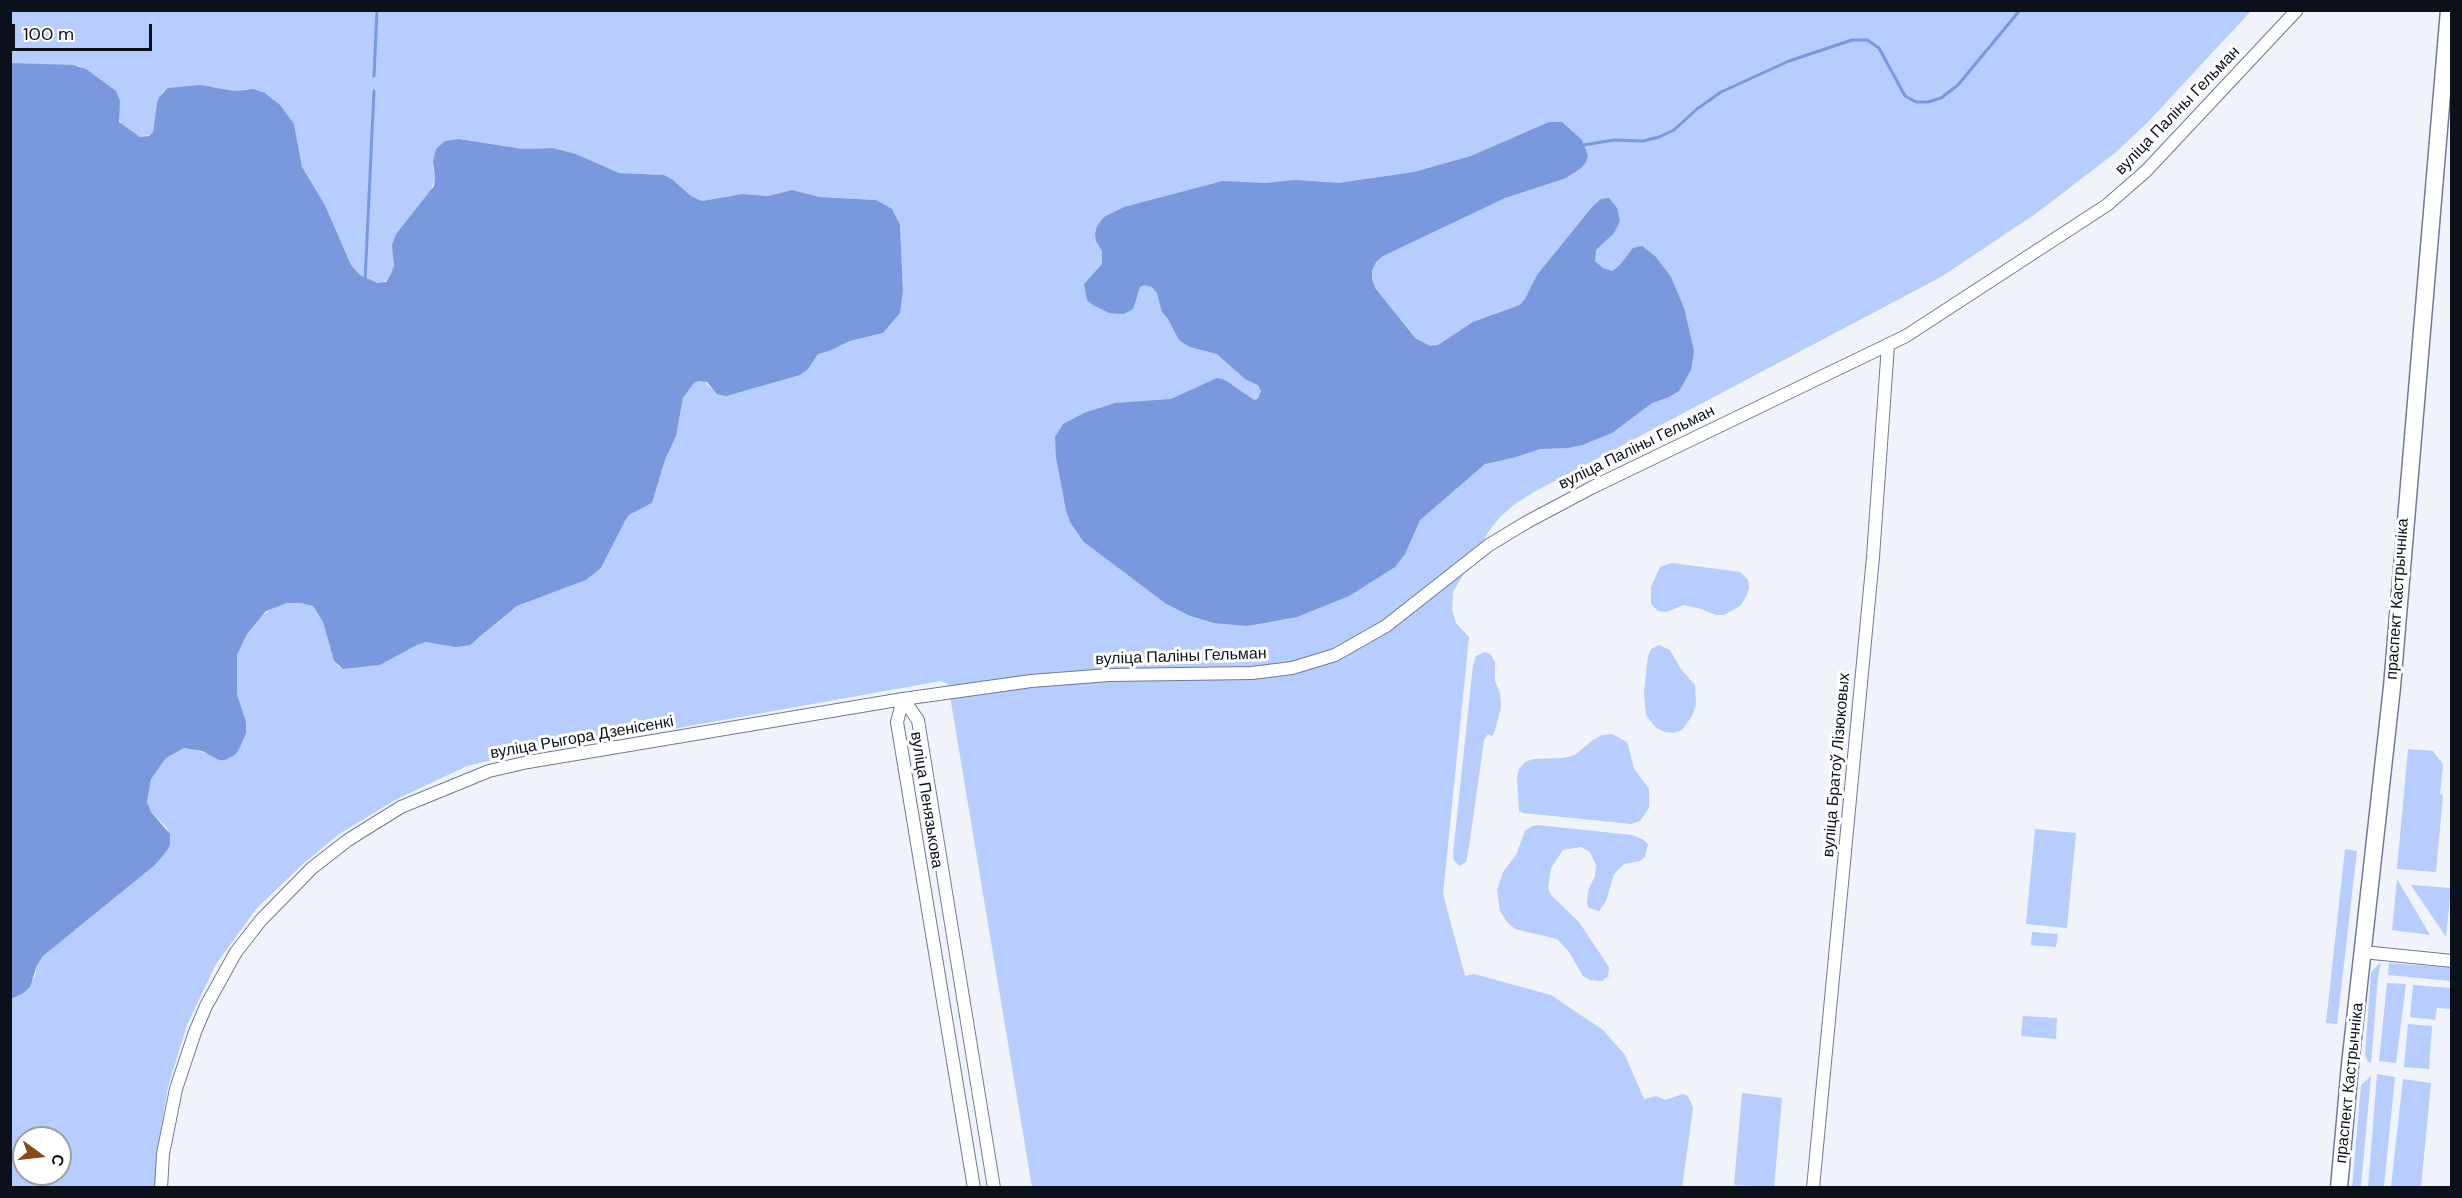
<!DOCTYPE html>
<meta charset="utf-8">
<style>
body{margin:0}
#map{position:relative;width:2462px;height:1198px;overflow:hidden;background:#f0f3f9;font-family:"DM Sans",sans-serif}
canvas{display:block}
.frame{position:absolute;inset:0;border:12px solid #0b101a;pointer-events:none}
.north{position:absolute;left:12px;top:1126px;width:60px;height:60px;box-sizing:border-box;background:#fff;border:2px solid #9d9fa3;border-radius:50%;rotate:105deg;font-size:16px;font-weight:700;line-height:24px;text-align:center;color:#0b101a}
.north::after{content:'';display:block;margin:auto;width:21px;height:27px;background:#8a4a13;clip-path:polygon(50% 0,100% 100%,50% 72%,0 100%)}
.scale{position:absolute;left:12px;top:24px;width:140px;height:27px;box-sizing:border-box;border:3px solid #0b101a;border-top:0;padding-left:8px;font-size:18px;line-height:21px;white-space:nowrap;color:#0b101a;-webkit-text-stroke:4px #fff;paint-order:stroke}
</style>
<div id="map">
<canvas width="2462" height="1198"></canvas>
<div class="frame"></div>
<div class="north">С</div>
<div class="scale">100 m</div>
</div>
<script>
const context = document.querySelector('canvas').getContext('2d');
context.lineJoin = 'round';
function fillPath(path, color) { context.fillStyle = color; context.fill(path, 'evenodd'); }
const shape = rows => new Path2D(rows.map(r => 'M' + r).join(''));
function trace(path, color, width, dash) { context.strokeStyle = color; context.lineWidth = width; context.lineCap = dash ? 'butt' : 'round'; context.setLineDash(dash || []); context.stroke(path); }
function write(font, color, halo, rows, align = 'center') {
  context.font = font + ' "DM Sans",sans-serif'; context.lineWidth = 6; context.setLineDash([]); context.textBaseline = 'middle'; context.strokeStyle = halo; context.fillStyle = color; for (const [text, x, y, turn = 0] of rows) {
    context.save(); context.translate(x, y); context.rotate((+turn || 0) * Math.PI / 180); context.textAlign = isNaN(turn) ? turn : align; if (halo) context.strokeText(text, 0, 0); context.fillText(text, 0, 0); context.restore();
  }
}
fillPath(shape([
 [11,10,2251,11,2147,123,2115,153,2038,212,1941,277,1534,492,1515,504,1500,517,1489,531,1453,592,1452,610,1456,623,1469,637,1443,894,1465,976,1474,974,1551,995,1603,1030,1625,1055,1644,1099,1656,1096,1665,1100,1683,1094,1688,1096,1693,1108,1682,1188,1032,1187,948,684,941,681,662,731,552,746,467,766,397,799,339,834,304,863,257,908,216,964,187,1025,168,1087,157,1153,156,1187,11,1187,11,999,22,994,35,976,37,965,43,956,155,865,166,852,170,845,167,828,151,812,147,802,151,779,166,758,184,748,193,749,225,760,246,722,237,694,237,655,247,634,261,617,273,607,287,603,301,603,313,606,323,622,334,661,339,667,348,668,380,665,421,643,431,642,456,647,478,639,517,606,586,580,601,568,625,521,629,515,652,503,665,460,676,436,683,398,694,383,703,380,712,389,800,375,808,369,818,354,829,351,850,341,883,333,900,313,903,291,900,225,876,200,820,197,792,190,768,196,742,194,702,201,691,196,673,180,663,175,619,173,576,154,553,148,523,149,460,139,433,167,435,177,431,191,396,234,393,270,389,278,382,283,371,282,360,275,351,265,325,205,302,167,294,124,273,99,247,89,235,91,214,87,163,91,157,103,153,132,149,135,140,137,122,125,118,117,119,106,80,66,11,63],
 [24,1138,60,1138,60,1174,24,1174],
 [1672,563,1740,572,1748,580,1749,588,1746,597,1740,606,1724,615,1716,615,1701,609,1684,605,1666,612,1658,611,1651,604,1651,587,1660,567],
 [1659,645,1670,650,1680,668,1695,685,1696,705,1692,716,1682,730,1674,733,1665,732,1656,728,1646,715,1644,693,1648,656,1651,649],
 [1485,652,1490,654,1495,662,1495,681,1500,693,1501,707,1495,730,1492,736,1488,734,1484,740,1469,847,1466,862,1460,866,1454,861,1453,854,1473,665,1476,656],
 [1612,734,1627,742,1634,768,1649,789,1649,808,1640,821,1631,824,1622,823,1523,813,1519,811,1517,778,1519,769,1525,762,1533,759,1563,758,1575,755,1593,740,1602,735],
 [2408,749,2433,751,2443,764,2440,794,2443,795,2436,872,2397,869],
 [1538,825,1632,835,1644,840,1648,844,1645,857,1640,861,1624,864,1614,874,1606,901,1599,911,1589,908,1587,904,1588,891,1595,876,1596,865,1590,852,1581,847,1563,850,1551,868,1548,888,1551,895,1579,922,1609,967,1608,976,1602,981,1590,980,1583,976,1569,952,1557,939,1515,929,1507,922,1500,911,1497,890,1503,872,1516,855,1525,831,1532,826],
 [2035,829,2076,833,2067,928,2026,924],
 [2345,849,2357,851,2337,1024,2326,1023],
 [2397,879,2430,935,2392,930],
 [2411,885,2451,888,2446,937],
 [2032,932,2058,934,2056,947,2031,945],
 [2381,962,2378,978,2371,1063,2368,1062,2365,1055,2371,972],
 [2389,963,2451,968,2451,981,2388,975],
 [2387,983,2406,984,2396,1063,2379,1061],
 [2413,985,2451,988,2451,1009,2437,1008,2435,1020,2410,1017],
 [2023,1016,2057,1018,2056,1039,2021,1036],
 [2408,1024,2432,1026,2429,1069,2404,1067],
 [2377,1074,2395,1077,2384,1186,2368,1187],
 [2371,1076,2361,1187,2352,1187,2361,1085],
 [2403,1079,2431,1083,2421,1187,2391,1186],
 [1742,1093,1782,1098,1774,1187,1734,1185]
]), '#b6cdfd');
fillPath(shape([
 [11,63,73,65,86,69,116,91,120,101,119,122,140,137,149,136,153,132,157,103,159,97,168,88,200,85,235,91,253,89,265,93,280,105,294,124,302,167,325,205,351,265,360,275,377,283,386,282,391,274,394,265,392,245,396,234,434,186,435,177,433,161,436,149,445,141,459,139,523,149,553,148,576,154,619,173,664,175,673,180,691,196,702,201,742,194,768,196,792,190,820,197,876,200,892,209,900,225,903,291,900,313,883,333,850,341,829,351,818,354,808,369,800,375,726,396,717,394,707,382,699,381,694,383,683,398,676,436,665,460,652,503,629,515,625,521,601,568,586,580,517,606,470,645,456,647,426,642,417,645,380,665,343,669,334,661,323,622,313,606,301,603,287,603,266,611,247,634,237,655,237,694,246,722,246,733,240,747,236,754,225,760,219,760,202,751,184,748,166,758,151,779,147,802,151,812,170,834,170,845,166,852,155,865,43,956,37,965,30,987,22,994,11,999],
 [1549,122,1562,122,1582,140,1588,156,1586,162,1581,168,1566,178,1505,198,1383,256,1376,262,1372,270,1372,279,1375,288,1415,338,1430,346,1438,345,1473,322,1520,305,1525,299,1537,275,1593,206,1601,199,1609,198,1617,208,1620,221,1614,233,1596,250,1595,261,1603,268,1612,271,1620,265,1633,248,1642,246,1655,256,1671,277,1684,308,1694,351,1691,370,1679,391,1669,397,1652,403,1612,433,1582,445,1568,448,1540,449,1516,457,1485,464,1420,520,1405,554,1395,567,1349,596,1297,617,1247,626,1214,623,1188,615,1165,603,1084,542,1070,522,1066,510,1056,457,1055,437,1063,424,1084,413,1115,403,1171,399,1217,378,1225,380,1254,400,1258,399,1261,391,1258,385,1245,379,1217,354,1190,347,1179,340,1168,319,1162,312,1157,293,1152,287,1144,285,1140,287,1133,309,1124,314,1109,313,1093,305,1087,300,1084,284,1102,264,1102,251,1096,241,1095,234,1097,226,1104,217,1124,207,1223,181,1265,183,1295,180,1339,183,1414,172,1471,156]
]), '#7998dd');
trace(shape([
 [374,76,377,10],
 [1584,145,1614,140,1643,141,1659,137,1674,130,1697,109,1721,92,1789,61,1852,40,1867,40,1879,48,1905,96,1916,102,1928,102,1941,98,1958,85,2020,10],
 [365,281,374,91]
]), '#7998dd', 3);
const minor = shape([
 [903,699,918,720,994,1188],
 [903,699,897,722,974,1188],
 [2363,952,2452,961],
 [161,1188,163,1154,176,1089,195,1032,206,1006,236,952,261,920,312,868,348,840,401,807,489,771,528,762,903,699,1031,681,1109,675,1252,673,1292,668,1335,655,1386,626,1489,545,1527,522,1591,488,1906,336,2107,205,2146,171,2297,10],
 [1813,1188,1873,557,1888,345]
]);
const major = shape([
 [2339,1188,2350,1065,2392,687,2449,10]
]);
trace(minor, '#6e7a96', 14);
trace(major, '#6e7a96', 19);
trace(minor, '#fff', 12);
trace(major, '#fff', 16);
write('16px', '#0b101a', '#fff', [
 ["вуліца Паліны Гельман",2178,111,-46],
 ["вуліца Паліны Гельман",1637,448,-26],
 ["праспект Кастрычніка",2398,599,-86],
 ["вуліца Паліны Гельман",1181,657,-2],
 ["вуліца Рыгора Дзенісенкі",582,738,-10],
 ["вуліца Братоў Лізюковых",1837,765,-85],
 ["вуліца Пенязькова",926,800,81],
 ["праспект Кастрычніка",2350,1083,-84]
]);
</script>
